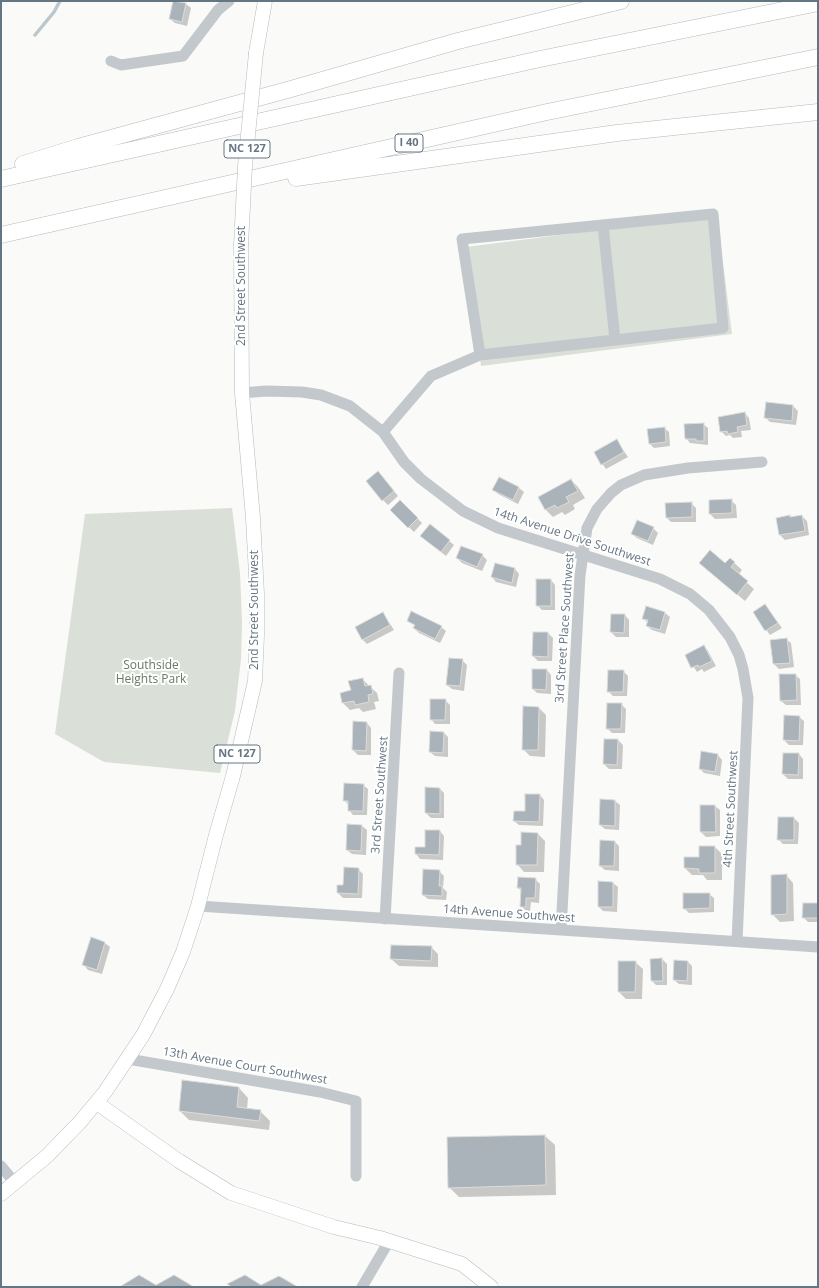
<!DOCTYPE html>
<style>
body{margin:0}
#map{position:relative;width:819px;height:1288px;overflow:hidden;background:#fafaf8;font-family:"Open Sans",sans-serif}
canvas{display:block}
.frame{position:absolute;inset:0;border:2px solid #657683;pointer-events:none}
</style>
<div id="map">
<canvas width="819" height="1288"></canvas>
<div class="frame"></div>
</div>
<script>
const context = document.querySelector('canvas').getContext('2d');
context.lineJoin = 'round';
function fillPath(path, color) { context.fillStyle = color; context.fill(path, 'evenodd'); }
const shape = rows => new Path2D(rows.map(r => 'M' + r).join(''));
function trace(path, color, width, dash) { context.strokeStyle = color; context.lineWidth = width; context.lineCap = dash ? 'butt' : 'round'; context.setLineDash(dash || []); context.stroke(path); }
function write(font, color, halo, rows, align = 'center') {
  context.font = font + ' "Open Sans",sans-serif'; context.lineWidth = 4; context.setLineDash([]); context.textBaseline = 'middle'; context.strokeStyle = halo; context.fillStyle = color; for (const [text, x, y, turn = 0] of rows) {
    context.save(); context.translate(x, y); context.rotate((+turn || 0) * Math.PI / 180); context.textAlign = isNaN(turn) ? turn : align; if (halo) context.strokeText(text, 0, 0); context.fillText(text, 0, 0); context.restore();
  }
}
fillPath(shape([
 [717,215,732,334,481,366,466,247],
 [232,508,240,573,242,622,241,659,235,711,220,773,104,762,55,734,85,514]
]), '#dadfd7');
fillPath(shape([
 [174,1,186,4,191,8,187,26,175,23,170,19],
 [793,406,798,411,796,425,770,422,765,417],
 [745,413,749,418,751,430,741,431,742,437,733,438,730,435,726,436,721,431],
 [703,424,708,428,708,445,690,443,686,438],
 [664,428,669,432,670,446,654,448,649,443],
 [617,441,628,457,606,469,595,453],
 [383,477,398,496,388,505,383,500],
 [499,478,519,488,524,492,518,504,498,494,494,490],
 [571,480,578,487,585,498,573,505,575,509,565,515,562,512,553,517,546,510,539,498],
 [731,500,736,505,737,518,715,519,710,514],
 [400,501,422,523,414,532,391,510],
 [691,503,696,508,696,522,671,522,667,518],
 [802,516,807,521,809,535,785,540,780,535,777,519],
 [430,525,454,545,446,556,426,540],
 [653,528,658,533,653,545,637,538,632,534],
 [482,555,487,560,482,571,462,563,457,558],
 [730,559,742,570,738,575,754,589,745,601,700,563,725,565],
 [515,569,519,574,516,587,496,582,492,577],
 [551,580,555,585,555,610,542,610,537,605],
 [765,605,782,628,770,635,754,612],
 [646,607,665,613,670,617,665,634,652,630,647,626,648,623,643,618],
 [383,613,394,630,367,644,363,640],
 [625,615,629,620,629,637,616,637,611,632],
 [408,620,441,627,446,631,440,643,419,633,414,628,415,626],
 [548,633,553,638,552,661,538,661,533,656],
 [786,639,791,643,794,667,779,669,774,664,771,640],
 [704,646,708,651,716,666,704,672,702,669,697,672,686,655],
 [462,660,467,665,464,691,452,689,447,685],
 [547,670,551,675,551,694,537,693,533,689],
 [623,671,628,676,627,696,613,696,608,691],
 [795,675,800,679,801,705,786,705,781,701],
 [362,679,377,693,379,701,374,702,376,709,363,712,359,708,350,710,343,703],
 [445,700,450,705,450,724,435,724,431,719],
 [621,704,626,709,625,733,612,733,607,728],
 [539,708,546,715,545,757,530,756,523,749],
 [799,717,804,721,803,745,789,745,784,740],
 [367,723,371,728,371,755,358,755,353,750],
 [444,733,448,737,448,757,435,756,430,752],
 [605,740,618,740,623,745,622,769,609,769,604,764],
 [799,754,803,759,803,779,788,779,783,774],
 [718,755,722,760,720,776,704,773,700,769],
 [363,785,368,789,367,815,353,815,349,810,349,805,344,800],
 [440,789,444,793,444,818,431,818,426,813],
 [540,795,544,800,543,826,519,825,514,821,526,812],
 [601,800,615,801,620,805,619,830,605,829,600,825],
 [701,806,715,806,720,810,720,836,706,837,701,832],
 [794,818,799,823,798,844,783,844,778,839],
 [348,825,362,826,367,830,366,855,352,854,347,850],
 [440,831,444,836,443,860,420,859,416,854,416,848,425,848],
 [538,834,545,841,544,872,524,872,517,864],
 [615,842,619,846,619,871,605,870,600,866],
 [715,847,722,854,722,880,707,880,703,875,692,875,685,868],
 [358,869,363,874,362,898,343,898,338,893],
 [439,871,444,876,443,888,447,892,446,900,428,899,423,895],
 [786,875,793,883,794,921,780,922,772,914],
 [535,879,540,884,539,903,531,902,530,911,526,911,521,906,522,891,518,888],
 [613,883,618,887,617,912,603,911,599,907],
 [709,894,714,898,714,912,689,913,684,908],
 [818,904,818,922,808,922,803,917],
 [91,939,105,943,110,947,102,974,88,970,84,965],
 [431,947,438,954,438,967,399,966,391,959],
 [662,959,667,964,667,985,656,985,652,981],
 [635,962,643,969,642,999,626,999,619,992],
 [688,962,692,966,692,985,679,984,674,980],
 [239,1088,248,1098,247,1109,260,1111,270,1121,269,1130,189,1120,180,1111],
 [545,1136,555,1145,556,1195,459,1197,449,1187],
 [139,1276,156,1287,174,1276,192,1287,123,1287,122,1286]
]), '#0003');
trace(shape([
 [35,35,54,12,60,1]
]), '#bbc7cb', 3.5);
const building = shape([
 [173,1,186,3,182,22,169,19,173,1],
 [766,402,793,405,792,421,764,418,766,402],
 [745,412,747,425,737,427,738,432,728,434,727,431,720,432,718,417,745,412],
 [704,423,704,441,696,441,696,439,685,439,684,424,704,423],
 [665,427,666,442,649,444,647,429,665,427],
 [617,439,624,452,601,465,594,452,617,439],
 [378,471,394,491,382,501,366,481,378,471],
 [499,477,519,487,513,500,492,490,499,477],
 [571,479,578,491,566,497,569,502,557,508,555,505,545,510,538,497,571,479],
 [732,499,732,513,709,514,709,500,732,499],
 [400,500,418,518,408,528,390,510,400,500],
 [692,502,692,517,666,518,665,503,692,502],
 [790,515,790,517,802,515,805,531,779,535,776,518,790,515],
 [637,520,654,527,648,541,631,534,637,520],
 [430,524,450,540,441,552,420,536,430,524],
 [461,546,483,554,477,567,456,558,461,546],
 [710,550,725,563,730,558,735,562,731,567,748,581,737,595,699,563,710,550],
 [495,563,515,568,512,583,491,577,495,563],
 [536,579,551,579,551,606,536,606,536,579],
 [765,604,778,623,765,631,753,612,765,604],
 [646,606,665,612,660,630,646,626,648,620,642,619,646,606],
 [411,611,442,626,435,639,413,628,415,625,407,621,411,611],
 [383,612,390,625,362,640,355,627,383,612],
 [611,614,625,614,624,633,610,632,611,614],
 [533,632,548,632,548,657,532,656,533,632],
 [787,638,790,663,773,664,770,640,787,638],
 [704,645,712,661,699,667,698,665,691,668,685,655,704,645],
 [449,658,463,659,460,686,446,685,449,658],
 [532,669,547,669,546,690,532,689,532,669],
 [608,670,624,670,623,692,607,692,608,670],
 [779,674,796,674,797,700,780,701,779,674],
 [363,678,365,686,371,685,373,694,368,695,369,702,355,705,354,701,342,703,340,693,351,690,348,681,363,678],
 [430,699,446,699,445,720,430,720,430,699],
 [607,703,622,703,621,729,606,729,607,703],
 [523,706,539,707,538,750,522,750,523,706],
 [784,715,800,716,799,741,783,740,784,715],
 [353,721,367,722,366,751,352,750,353,721],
 [430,731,444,732,443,753,429,752,430,731],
 [604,739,618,739,617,765,603,764,604,739],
 [701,751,718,754,715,772,699,769,701,751],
 [783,753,799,753,798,775,782,774,783,753],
 [344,783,364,784,363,811,348,811,348,801,343,801,344,783],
 [425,787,440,788,440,814,425,813,425,787],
 [525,794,540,794,539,822,513,821,514,811,525,811,525,794],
 [600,799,615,800,615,826,599,825,600,799],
 [700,805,715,805,716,832,700,832,700,805],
 [778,817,794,817,794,840,777,840,778,817],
 [347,824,362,825,361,851,346,850,347,824],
 [425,830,440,830,439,855,415,854,415,847,425,847,425,830],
 [521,832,538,833,537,865,516,865,516,845,521,845,521,832],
 [600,840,615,841,614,866,599,866,600,840],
 [699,846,715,846,715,873,699,873,699,869,684,868,684,857,699,857,699,846],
 [344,867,359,868,358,894,337,893,337,885,343,885,344,867],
 [423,869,440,870,439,886,442,886,442,896,422,895,423,869],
 [787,874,787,914,771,915,771,875,787,874],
 [518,877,536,878,535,898,526,898,526,907,520,907,521,888,517,888,518,877],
 [598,881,613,882,613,907,598,907,598,881],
 [683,893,710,893,710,908,683,909,683,893],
 [803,903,818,903,818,918,802,918,803,903],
 [91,937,105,942,97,970,82,965,91,937],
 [391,945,432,946,431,961,390,959,391,945],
 [662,958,663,981,651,981,650,959,662,958],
 [674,960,688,961,687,981,673,980,674,960],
 [618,961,636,961,635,992,618,992,618,961],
 [182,1080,239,1087,237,1107,261,1110,259,1121,179,1111,182,1080],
 [545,1135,546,1185,448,1188,447,1137,545,1135],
 [139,1275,156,1285,174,1275,194,1287,121,1286,139,1275],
 [245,1275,261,1285,279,1276,298,1287,232,1287,227,1284,245,1275]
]);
fillPath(building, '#aab3b9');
trace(building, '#dcdcda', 1);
const major = shape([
 [256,53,265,1],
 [97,1103,179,1161,231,1193,334,1227,380,1238,462,1264,491,1287],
 [1,1194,47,1156,80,1122,105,1092,143,1035,167,989,183,952,198,906,216,835,233,776,255,681,257,635,257,594,253,518,242,393,241,245]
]);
const highway = shape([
 [23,164,78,147,291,89,458,41,621,1],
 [296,178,617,133,818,112],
 [1,179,540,59,818,3],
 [1,235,547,112,818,57]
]);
trace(major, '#b5babe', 15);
trace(highway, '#b4b9bd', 17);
trace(shape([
 [111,61,121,65,183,56,218,10,229,1],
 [603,225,615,340],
 [242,393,266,391,302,392,321,395,350,406,383,432,404,462,421,479,463,511,498,528,660,579,690,594,709,610,730,637,739,655,743,669,748,698,737,941],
 [383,432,431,376,480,355,723,328,713,214,462,239,480,355],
 [198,906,818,947],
 [385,919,399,673],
 [561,930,580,575,587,528,597,509,611,493,621,485,644,475,688,468,762,462],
 [128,1059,320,1092,356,1101,356,1176],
 [1,1166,15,1183],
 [362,1287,389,1241]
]), '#c3c8cc', 11);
trace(major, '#fff', 14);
trace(highway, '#fff', 16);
const majorBridge = shape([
 [241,245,245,166,256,53]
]);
trace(majorBridge, '#b5babe', 15, []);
trace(majorBridge, '#fff', 14);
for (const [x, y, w] of [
 [409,143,28],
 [247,149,46],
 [237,754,46]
]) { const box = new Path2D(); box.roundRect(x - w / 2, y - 9, w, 18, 3); context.fillStyle = '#fff'; context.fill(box); trace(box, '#657683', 1); }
write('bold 11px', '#657683', null, [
 ["I 40",409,143],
 ["NC 127",247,149],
 ["NC 127",237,754]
]);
write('12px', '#657683', '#fff', [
 ["2nd Street Southwest",242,286,-90],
 ["14th Avenue Drive Southwest",572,537,18],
 ["2nd Street Southwest",255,610,-90],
 ["3rd Street Place Southwest",565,628,-86],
 ["3rd Street Southwest",380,795,-86],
 ["4th Street Southwest",731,809,-87],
 ["14th Avenue Southwest",509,914,4],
 ["13th Avenue Court Southwest",245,1066,10]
]);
write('12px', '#687a64', '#fff', [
 ["Southside",151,666],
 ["Heights Park",151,680]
]);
</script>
